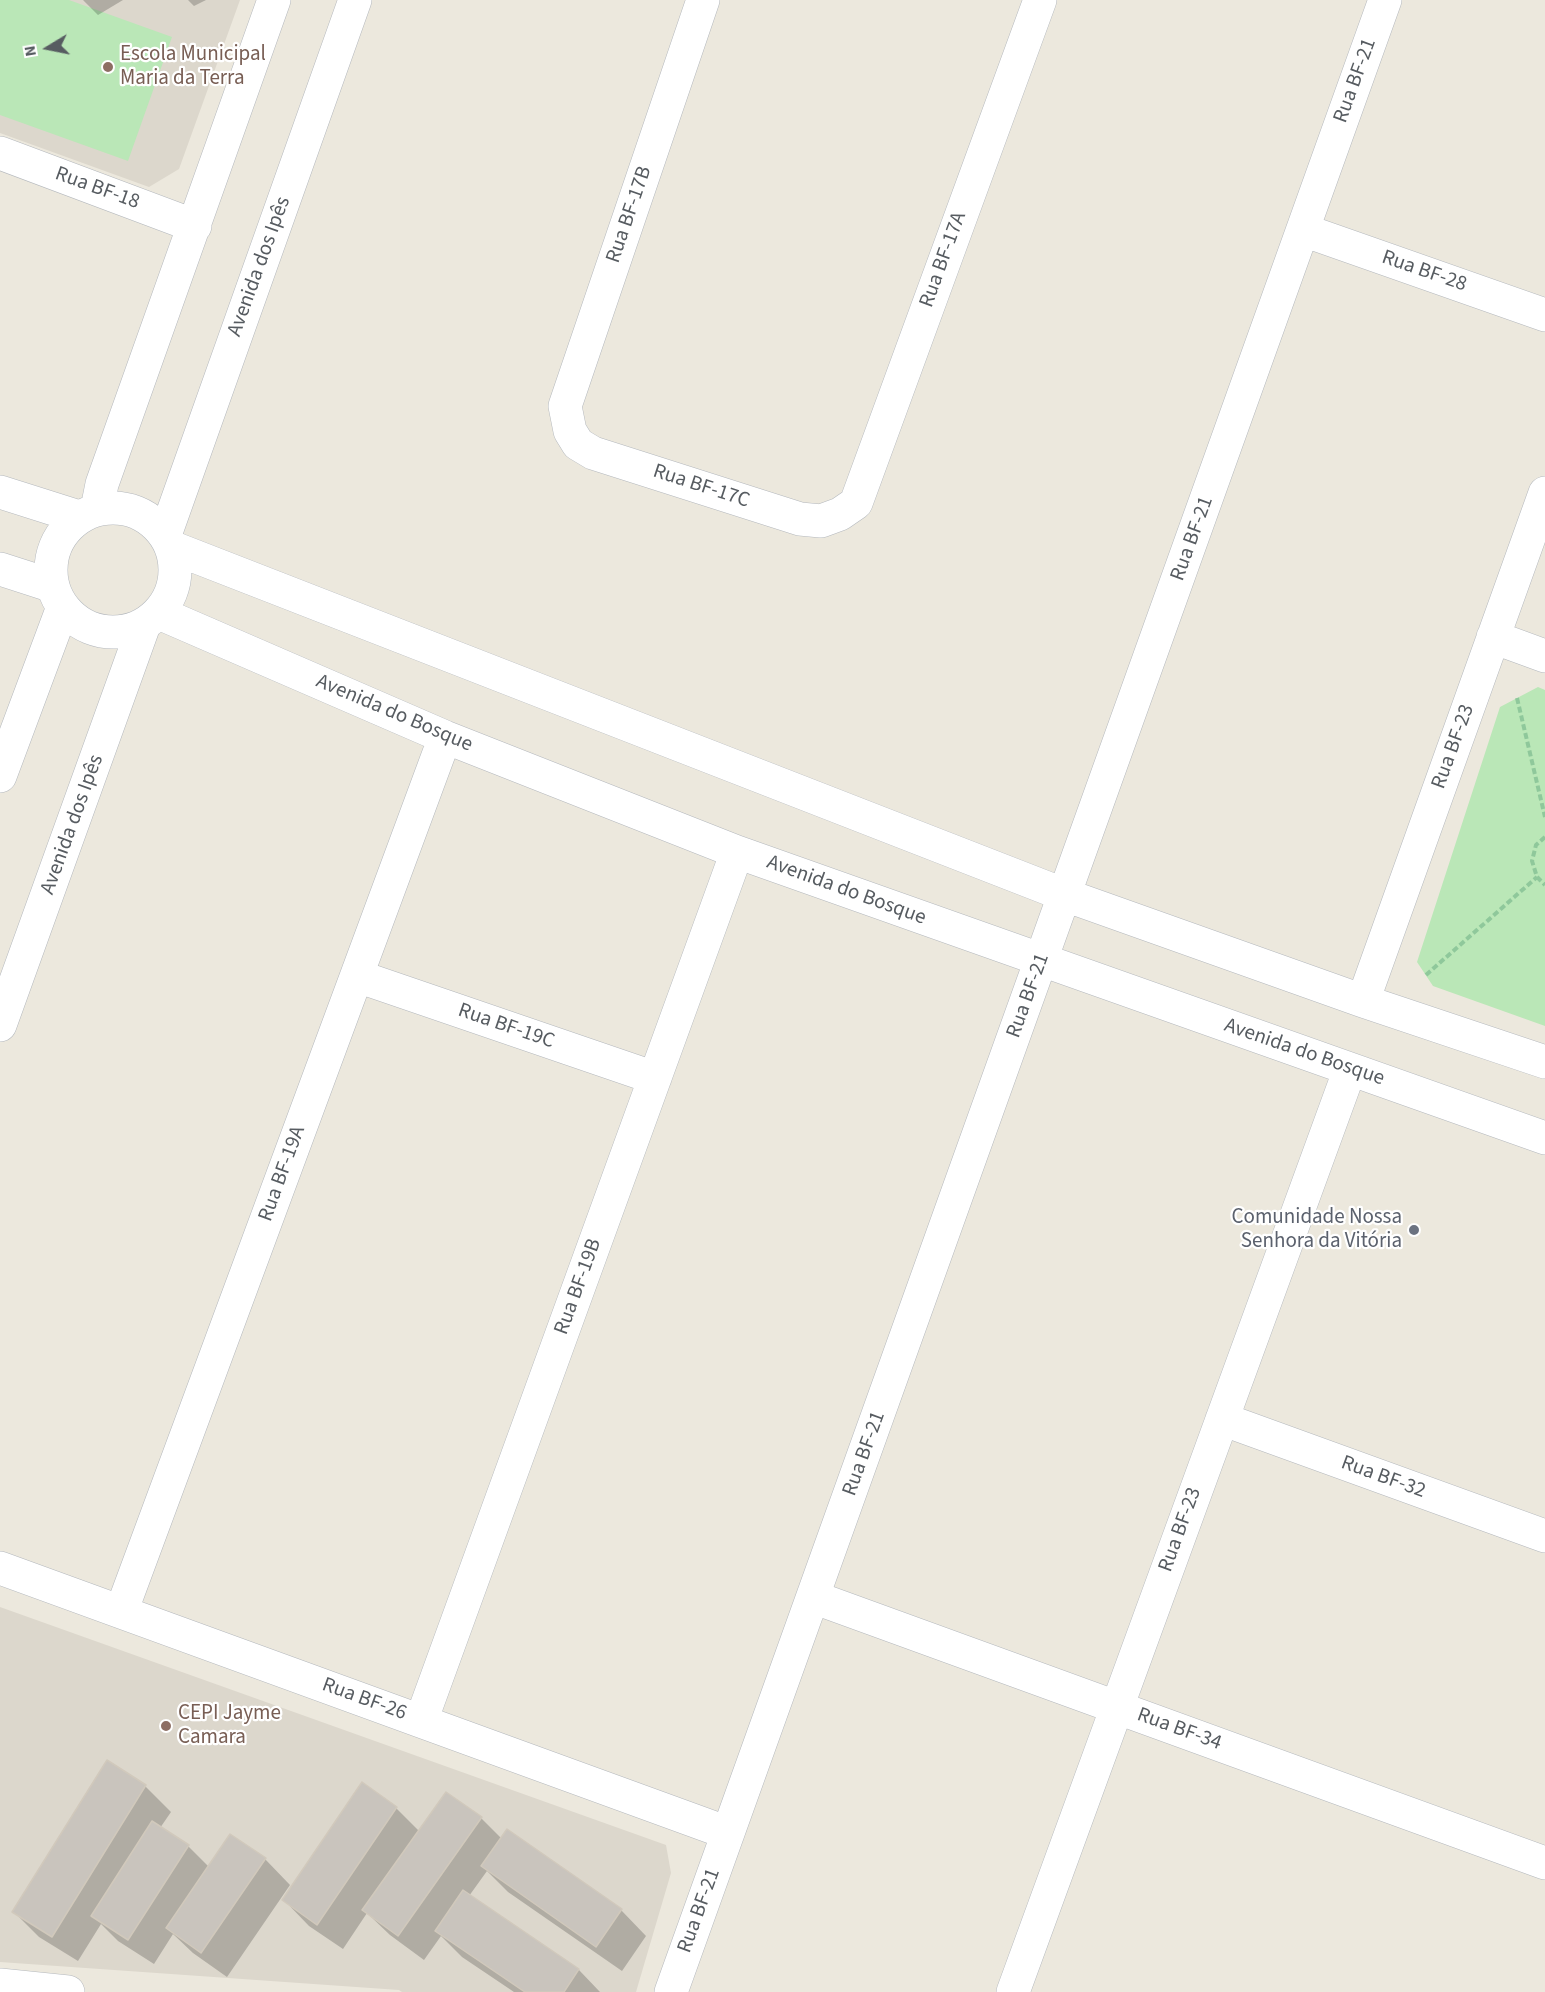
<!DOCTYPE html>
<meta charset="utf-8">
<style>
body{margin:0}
#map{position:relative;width:1545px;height:1992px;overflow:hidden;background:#ece8dd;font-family:"Source Sans 3",sans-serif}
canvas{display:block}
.north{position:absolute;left:18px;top:18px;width:60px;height:60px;-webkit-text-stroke:4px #fff;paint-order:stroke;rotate:260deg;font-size:16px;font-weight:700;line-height:24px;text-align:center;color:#575c61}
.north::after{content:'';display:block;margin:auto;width:21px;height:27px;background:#575c61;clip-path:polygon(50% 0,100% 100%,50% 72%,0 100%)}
</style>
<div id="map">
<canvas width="1545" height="1992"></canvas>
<div class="north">N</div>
</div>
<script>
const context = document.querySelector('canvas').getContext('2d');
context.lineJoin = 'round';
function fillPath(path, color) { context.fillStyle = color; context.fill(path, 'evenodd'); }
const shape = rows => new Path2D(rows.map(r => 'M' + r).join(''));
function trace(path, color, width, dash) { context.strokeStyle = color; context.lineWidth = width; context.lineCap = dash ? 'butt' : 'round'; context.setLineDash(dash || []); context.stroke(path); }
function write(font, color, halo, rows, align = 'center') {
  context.font = font + ' "Source Sans 3",sans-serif'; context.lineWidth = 4.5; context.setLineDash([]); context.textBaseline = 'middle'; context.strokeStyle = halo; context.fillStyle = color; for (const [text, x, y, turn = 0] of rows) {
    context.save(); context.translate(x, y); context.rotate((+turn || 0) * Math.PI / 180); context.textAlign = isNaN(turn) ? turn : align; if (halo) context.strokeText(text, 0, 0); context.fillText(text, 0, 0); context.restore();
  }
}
fillPath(shape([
 [0,0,240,0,179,169,149,187,0,133],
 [0,1607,666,1845,671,1873,636,1992,402,1992,399,1990,0,1962]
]), '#dcd7cc');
fillPath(shape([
 [0,0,69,0,172,37,128,161,0,115],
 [1538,687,1545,690,1545,1026,1433,986,1417,962,1500,707]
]), '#bae7b7');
fillPath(shape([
 [83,0,123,0,98,15],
 [188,0,206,0,194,6],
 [107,1762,145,1786,171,1812,160,1828,188,1846,209,1867,265,1859,290,1885,227,1977,193,1953,173,1934,154,1964,118,1941,101,1924,78,1961,39,1937,14,1912],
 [447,1794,481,1818,502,1839,621,1910,646,1936,622,1971,508,1892,487,1871,469,1896,579,1970,600,1992,514,1992,462,1957,441,1936,424,1960,390,1935,367,1913,343,1949,309,1926,284,1900,396,1808,420,1832]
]), '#0003');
const building = shape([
 [107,1760,146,1785,52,1937,12,1912,107,1760],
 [362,1782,397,1807,317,1925,282,1900,362,1782],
 [446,1792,482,1817,398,1936,362,1910,446,1792],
 [152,1821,189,1845,128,1940,91,1916,152,1821],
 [507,1829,622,1909,596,1947,481,1866,507,1829],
 [230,1834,266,1858,201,1953,166,1928,230,1834],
 [463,1890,579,1969,564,1992,525,1992,435,1931,463,1890]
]);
fillPath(building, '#c9c4bd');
trace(building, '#d1c9bc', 1.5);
const minor = shape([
 [703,0,565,406,570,431,578,444,593,453,800,519,821,521,840,514,856,503,1040,0],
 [0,153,195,226],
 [1303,230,1545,315],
 [0,492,79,517],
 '51 570a62 62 0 1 1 124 0a62 62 0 1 1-124 0Z',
 [97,509,102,484,274,0],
 [165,535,355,0],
 [171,547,1065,895,1363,1001,1545,1062],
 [0,569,53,586],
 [159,613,445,737,737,852,1545,1138],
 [1493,637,1545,656],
 [0,776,63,607],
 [357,976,655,1078],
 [1363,1001,1545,493],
 [0,1025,144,625],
 [1222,1419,1545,1536],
 [0,1568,728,1833],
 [813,1597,1545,1863],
 [121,1612,445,737],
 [421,1721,737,852],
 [0,1985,68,1992],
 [671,1992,1385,0],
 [1013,1992,1350,1069]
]);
trace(minor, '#b4b8bd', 34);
trace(shape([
 [1517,698,1545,817],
 [1545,837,1536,845,1532,861,1537,877,1545,885],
 [1426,975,1537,877]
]), '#8fc89b', 4, [6, 3]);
trace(minor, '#fff', 33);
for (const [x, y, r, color] of [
 [108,67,6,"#8d6e63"],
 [1414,1230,6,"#6b7280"],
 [166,1726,6,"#8d6e63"]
]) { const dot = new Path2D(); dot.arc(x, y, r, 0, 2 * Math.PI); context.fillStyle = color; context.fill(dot); trace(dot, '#fff', 2); }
write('21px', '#785e54', '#fff', [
 ["Escola Municipal",120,55],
 ["Maria da Terra",120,79],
 ["CEPI Jayme",178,1714],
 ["Camara",178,1738]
], 'left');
write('21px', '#575c61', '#fff', [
 ["Rua BF-21",1356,81,-70],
 ["Rua BF-18",97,189,20],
 ["Rua BF-17B",630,215,-71],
 ["Rua BF-17A",944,260,-70],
 ["Avenida dos Ipês",260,267,-70],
 ["Rua BF-28",1424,272,19],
 ["Rua BF-17C",701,487,18],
 ["Rua BF-21",1193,539,-70],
 ["Avenida do Bosque",394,714,23],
 ["Rua BF-23",1454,747,-70],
 ["Avenida dos Ipês",73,825,-70],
 ["Avenida do Bosque",846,891,20],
 ["Rua BF-21",1029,996,-70],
 ["Rua BF-19C",506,1027,19],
 ["Avenida do Bosque",1304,1053,19],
 ["Rua BF-19A",283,1174,-70],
 ["Rua BF-19B",579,1287,-70],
 ["Rua BF-21",865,1454,-70],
 ["Rua BF-32",1383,1478,20],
 ["Rua BF-23",1181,1530,-70],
 ["Rua BF-26",364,1700,20],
 ["Rua BF-34",1179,1730,20],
 ["Rua BF-21",700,1911,-70]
]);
write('21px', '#5b616d', '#fff', [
 ["Comunidade Nossa",1402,1218],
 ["Senhora da Vitória",1402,1242]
], 'right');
</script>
